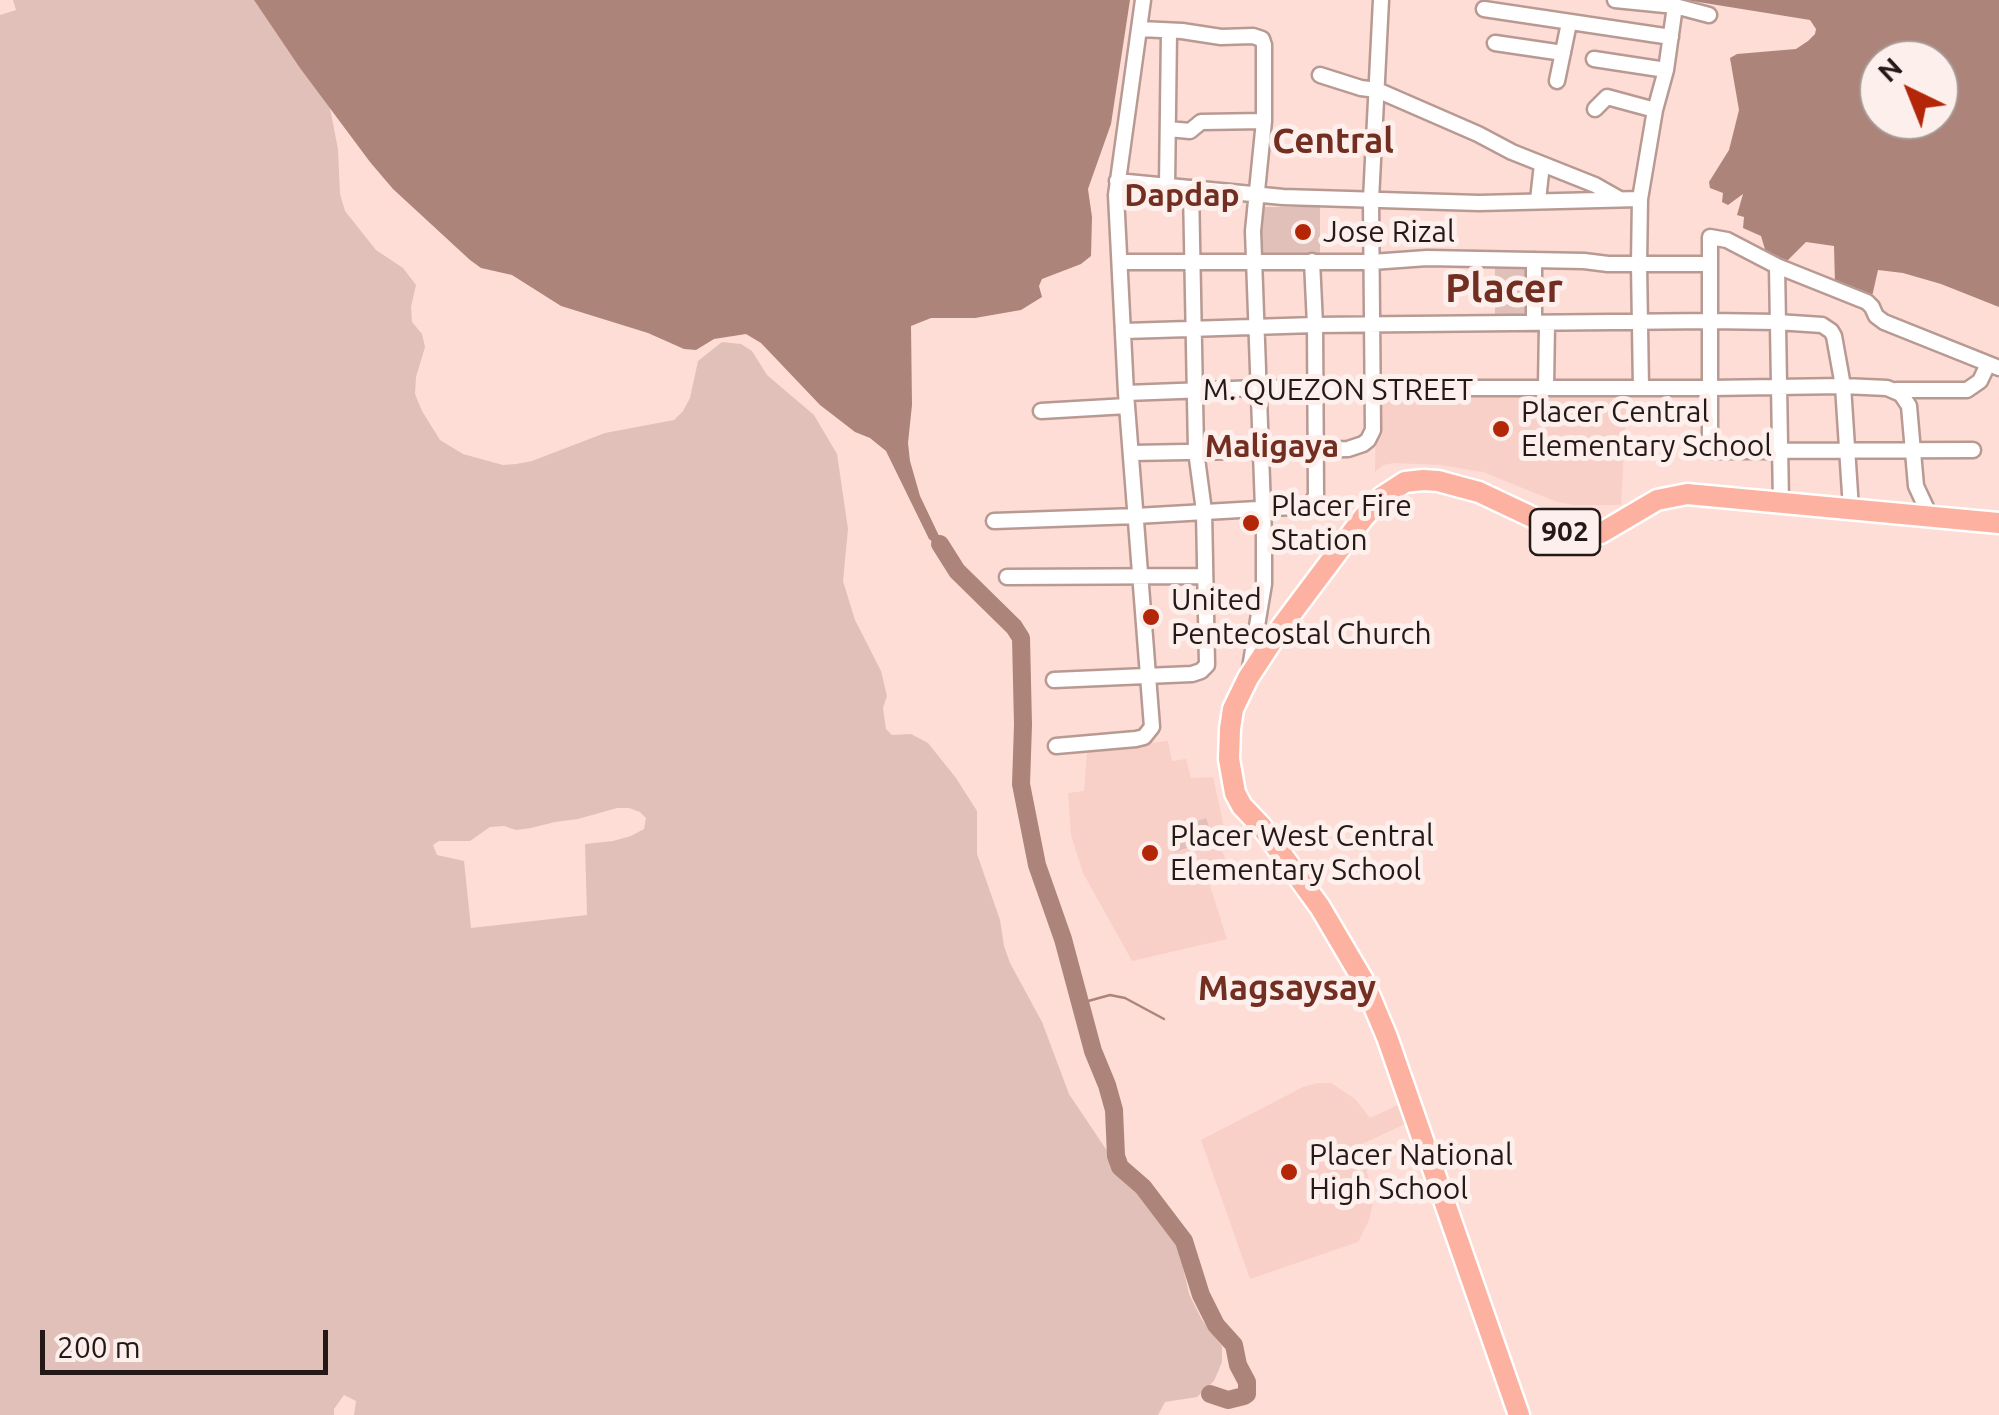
<!DOCTYPE html>
<style>
body{margin:0}
#map{position:relative;width:1999px;height:1415px;overflow:hidden;background:#fdddd5;font-family:Ubuntu,sans-serif}
canvas{display:block}
.north{position:absolute;left:1859px;top:40px;width:100px;height:100px;box-sizing:border-box;background:#fcefec;border:2px solid #a69996;border-radius:50%;rotate:317deg;font-size:28px;font-weight:700;line-height:40px;text-align:center;color:#241916}
.north::after{content:'';display:block;margin:auto;width:35px;height:45px;background:#b32607;clip-path:polygon(50% 0,100% 100%,50% 72%,0 100%)}
.scale{position:absolute;left:40px;top:1330px;width:288px;height:45px;box-sizing:border-box;border:5px solid #241916;border-top:0;padding-left:12px;font-size:30px;line-height:35px;white-space:nowrap;color:#241916;-webkit-text-stroke:8px #fcefec;paint-order:stroke}
</style>
<div id="map">
<canvas width="1999" height="1415"></canvas>
<div class="north">N</div>
<div class="scale">200 m</div>
</div>
<script>
const context = document.querySelector('canvas').getContext('2d');
context.lineJoin = 'round';
function fillPath(path, color) { context.fillStyle = color; context.fill(path, 'evenodd'); }
const shape = rows => new Path2D(rows.map(r => 'M' + r).join(''));
function trace(path, color, width, dash) { context.strokeStyle = color; context.lineWidth = width; context.lineCap = dash ? 'butt' : 'round'; context.setLineDash(dash || []); context.stroke(path); }
function write(font, color, halo, rows, align = 'center') {
  context.font = font + ' Ubuntu,sans-serif'; context.lineWidth = 10; context.setLineDash([]); context.textBaseline = 'middle'; context.strokeStyle = halo; context.fillStyle = color; for (const [text, x, y, turn = 0] of rows) {
    context.save(); context.translate(x, y); context.rotate((+turn || 0) * Math.PI / 180); context.textAlign = isNaN(turn) ? turn : align; if (halo) context.strokeText(text, 0, 0); context.fillText(text, 0, 0); context.restore();
  }
}
fillPath(shape([
 [1627,394,1621,505,1574,505,1557,502,1483,472,1440,465,1394,463,1383,465,1375,472,1376,395],
 [1168,741,1172,761,1186,759,1191,778,1213,777,1225,832,1217,836,1229,870,1208,880,1227,939,1132,961,1083,873,1071,835,1068,793,1084,791,1087,751],
 [1317,1083,1331,1083,1355,1099,1370,1118,1398,1105,1405,1124,1360,1145,1374,1198,1369,1220,1358,1242,1250,1279,1201,1140,1303,1087]
]), '#f8d0c7');
fillPath(shape([
 [13,0,254,0,330,108,338,149,340,194,345,211,376,250,403,268,416,285,411,307,412,322,422,334,425,347,416,377,415,394,422,411,440,440,463,454,503,465,516,464,532,461,605,433,674,420,683,411,690,398,698,361,722,342,741,344,752,351,767,375,814,415,837,454,848,529,843,581,855,620,881,671,887,696,883,708,886,729,892,735,911,734,928,743,956,778,977,811,977,854,1000,920,1004,946,1010,963,1042,1022,1069,1094,1132,1188,1172,1232,1179,1249,1189,1294,1202,1320,1222,1346,1222,1362,1214,1381,1197,1397,1165,1402,1158,1415,354,1415,356,1401,344,1395,334,1409,334,1415,0,1415,0,15,16,10],
 [617,808,629,808,640,812,646,818,644,829,631,836,613,841,585,844,587,915,471,928,464,861,437,855,433,845,439,841,470,841,490,827,504,826,516,830,531,828,555,822,578,819],
 [1259,207,1320,207,1320,255,1258,255],
 [1495,265,1530,265,1529,316,1495,316],
 [1490,279,1492,305,1476,306,1474,280],
 [1206,818,1213,839,1175,852,1168,831]
]), '#e0c0b9');
fillPath(shape([
 [254,0,1130,0,1111,124,1088,189,1092,217,1091,256,1081,264,1042,279,1039,286,1042,297,1021,310,975,318,931,318,911,326,912,405,908,443,910,461,920,496,941,540,940,544,937,545,929,539,886,451,870,438,855,432,820,405,761,343,746,334,714,339,696,350,684,349,648,333,561,306,512,275,481,268,470,260,393,189,370,162,300,68],
 [1686,0,1999,0,1999,307,1941,284,1903,273,1878,270,1871,301,1835,284,1834,246,1806,242,1787,261,1767,256,1761,236,1743,228,1744,217,1737,215,1743,194,1728,205,1722,202,1723,193,1710,188,1709,182,1729,150,1739,110,1730,58,1737,54,1796,49,1808,41,1815,34,1816,29,1810,20],
 [1879,60,1939,60,1939,120,1879,120]
]), '#ad847a');
trace(shape([
 [1081,1003,1110,995,1125,998,1164,1019]
]), '#ad847a', 2.5);
trace(shape([
 [940,544,957,571,1014,627,1021,638,1023,725,1021,784,1037,865,1063,939,1093,1051,1107,1085,1114,1110,1116,1156,1120,1167,1143,1187,1184,1241,1201,1295,1216,1325,1234,1345,1238,1365,1247,1382,1247,1394,1244,1396,1228,1400,1210,1394]
]), '#ad847a', 18);
const minor = shape([
 [1615,0,1675,6,1709,15],
 [1484,9,1671,37],
 [1140,29,1182,31,1221,37,1253,36,1262,39,1264,45,1264,121,1253,231,1264,536,1264,584,1250,668],
 [1495,43,1563,53],
 [1594,59,1666,70],
 [1320,75,1361,88,1377,90,1478,134,1512,152,1595,185,1618,198],
 [1557,81,1569,23],
 [1595,109,1607,97,1655,110],
 [1168,129,1190,131,1201,122,1264,121],
 [1117,181,1283,197,1479,203,1640,199],
 [1167,186,1169,32],
 [1538,200,1542,164],
 [1534,260,1534,323],
 [1120,262,1372,262,1427,258,1584,261,1608,264,1709,264],
 [1777,266,1781,503],
 [1125,331,1315,325,1710,321,1777,322,1822,325,1831,331,1834,336,1843,386,1851,509],
 [1546,388,1547,324],
 [1641,388,1639,264,1640,199,1655,110,1666,70,1675,6],
 [1896,390,1967,390,1980,381,1988,364],
 [1126,393,1258,388,1710,388,1843,386,1887,388,1901,394,1909,406,1916,486,1930,516],
 [1041,411,1127,406],
 [1973,450,1710,451,1710,237,1727,240,1777,266,1867,302,1872,307,1876,316,1884,322,1999,368],
 [1132,453,1348,449,1363,444,1368,440,1373,430,1371,200,1381,0],
 [994,521,1136,516,1309,506,1316,496,1315,325,1312,261],
 [1007,577,1205,576],
 [1054,680,1192,674,1201,671,1207,665,1204,511,1196,451,1191,188],
 [1056,746,1136,739,1144,737,1152,727,1126,393,1116,195,1143,0]
]);
const highway = shape([
 [1519,1415,1387,1037,1363,980,1320,907,1261,826,1242,806,1235,793,1229,759,1230,729,1233,709,1248,678,1282,626,1363,518,1382,497,1405,482,1423,480,1438,481,1479,492,1553,527,1578,535,1601,533,1657,500,1687,494,1999,523]
]);
trace(minor, '#b89a93', 19);
trace(highway, '#fff', 25);
trace(minor, '#fff', 14);
trace(highway, '#fdb2a1', 20);
for (const [x, y, r, color] of [
 [1303,232,10,"#b32607"],
 [1501,429,10,"#b32607"],
 [1251,523,10,"#b32607"],
 [1151,617,10,"#b32607"],
 [1150,853,10,"#b32607"],
 [1289,1172,10,"#b32607"]
]) { const dot = new Path2D(); dot.arc(x, y, r, 0, 2 * Math.PI); context.fillStyle = color; context.fill(dot); trace(dot, '#fcefec', 4); }
for (const [x, y, w] of [
 [1565,532,70]
]) { const box = new Path2D(); box.roundRect(x - w / 2, y - 23, w, 46, 8); context.fillStyle = '#fcefec'; context.fill(box); trace(box, '#241916', 2.5); }
write('bold 28px', '#241916', null, [
 ["902",1565,532]
]);
write('30px', '#241916', '#fcefec', [
 ["Jose Rizal",1323,232],
 ["Placer Central",1521,412],
 ["Elementary School",1521,446],
 ["Placer Fire",1271,506],
 ["Station",1271,540],
 ["United",1171,600],
 ["Pentecostal Church",1171,634],
 ["Placer West Central",1170,836],
 ["Elementary School",1170,870],
 ["Placer National",1309,1155],
 ["High School",1309,1189]
], 'left');
write('30px', '#241916', '#fcefec', [
 ["M. QUEZON STREET",1338,390]
]);
write('bold 32px', '#722e20', '#fcefec', [
 ["Dapdap",1182,195],
 ["Maligaya",1272,446]
]);
write('bold 35px', '#722e20', '#fcefec', [
 ["Central",1333,141],
 ["Magsaysay",1287,988]
]);
write('bold 40px', '#722e20', '#fcefec', [
 ["Placer",1504,289]
]);
</script>
